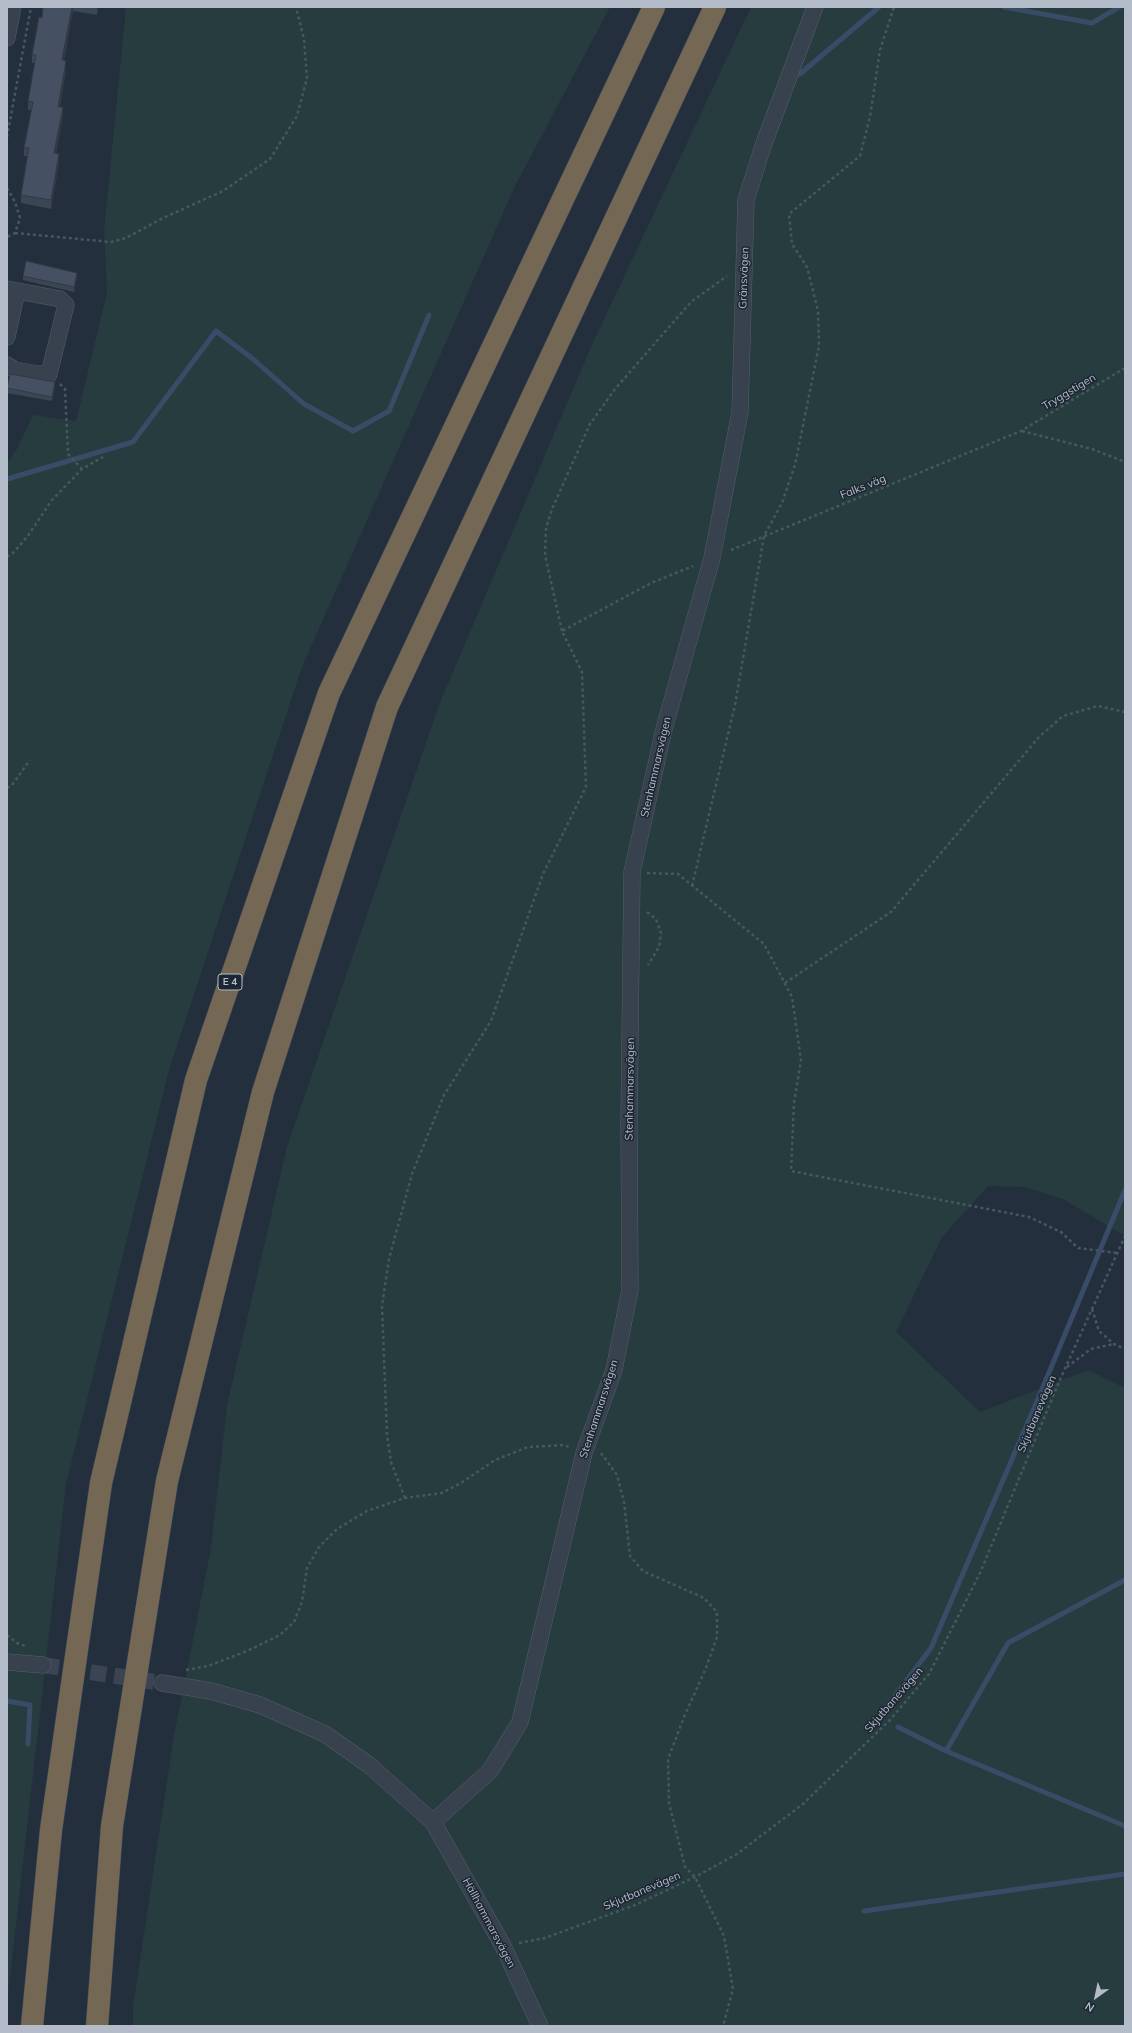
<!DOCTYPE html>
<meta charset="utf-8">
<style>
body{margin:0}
#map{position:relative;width:1132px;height:2033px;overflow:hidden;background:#242f3e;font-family:Mulish,sans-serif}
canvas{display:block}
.frame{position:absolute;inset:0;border:8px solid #b4bcc9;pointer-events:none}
.north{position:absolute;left:1076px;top:1977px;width:40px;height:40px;-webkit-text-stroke:3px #1d2633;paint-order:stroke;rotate:213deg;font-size:11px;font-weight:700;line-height:16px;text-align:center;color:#b4bcc9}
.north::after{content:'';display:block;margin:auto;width:14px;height:18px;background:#b4bcc9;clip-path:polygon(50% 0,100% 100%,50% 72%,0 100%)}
</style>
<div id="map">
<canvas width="1132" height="2033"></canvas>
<div class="frame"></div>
<div class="north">N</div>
</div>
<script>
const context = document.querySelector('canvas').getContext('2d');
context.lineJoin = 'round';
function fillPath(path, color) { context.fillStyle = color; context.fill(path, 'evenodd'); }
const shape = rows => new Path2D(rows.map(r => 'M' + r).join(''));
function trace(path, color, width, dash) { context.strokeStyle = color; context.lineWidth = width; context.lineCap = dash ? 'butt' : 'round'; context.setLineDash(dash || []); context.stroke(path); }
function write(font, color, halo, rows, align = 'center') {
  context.font = font + ' Mulish,sans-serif'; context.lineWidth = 3; context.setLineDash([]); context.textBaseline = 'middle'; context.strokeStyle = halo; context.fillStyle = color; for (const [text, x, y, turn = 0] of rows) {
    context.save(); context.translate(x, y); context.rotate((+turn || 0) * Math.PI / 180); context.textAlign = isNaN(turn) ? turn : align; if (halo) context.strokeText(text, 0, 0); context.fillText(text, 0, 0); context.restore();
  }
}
fillPath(shape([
 [126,7,610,7,515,186,302,667,169,1070,66,1484,7,2004,7,463,17,449,33,415,76,421,107,293,104,231],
 [751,7,1125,7,1125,1236,1063,1199,1024,1187,988,1186,942,1237,896,1332,980,1412,1088,1370,1125,1388,1125,2026,133,2026,133,2007,173,1741,211,1548,227,1405,287,1147,439,705,590,349]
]), '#263c3f');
trace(shape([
 [1004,7,1092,23,1119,7],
 [800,74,879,7],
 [7,479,133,442,216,331,253,359,304,404,353,431,389,411,429,315],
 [7,1701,30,1705,28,1744],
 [879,1717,931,1648,1043,1387,1125,1190],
 [898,1727,946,1751,1125,1826],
 [946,1751,1008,1643,1125,1580],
 [864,1911,1125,1874]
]), '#394c67', 5);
trace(shape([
 [43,1665,162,1683]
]), '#3a4453', 16, [16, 8]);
const minor = shape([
 [7,38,13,7],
 [7,289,60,299,66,305,49,374,38,374,15,370,7,365],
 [7,337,17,291],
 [7,1662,43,1665],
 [162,1683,211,1691,260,1705,325,1734,369,1765,433,1822,503,1946,540,2026],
 [433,1822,490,1771,520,1722,584,1453,614,1370,630,1290,629,1122,632,872,664,729,712,558,740,412,746,200,763,146,815,7]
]);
const highway = shape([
 [32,2026,51,1830,101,1483,196,1080,329,693,654,7],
 [97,2026,112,1826,167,1481,263,1092,387,707,715,7]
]);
trace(minor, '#565f6c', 17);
trace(highway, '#434c59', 23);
trace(shape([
 [7,137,31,7],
 [7,188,15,202,20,218,15,233,7,237],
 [15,233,111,242,126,238,163,218,223,191,270,159,297,116,307,78,304,39,296,7],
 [60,384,65,389,68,454,82,469],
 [1022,431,1092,449,1125,462],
 [731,550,1021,431,1125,368],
 [7,557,14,552,27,537,52,500,82,469,103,457],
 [562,631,545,555,546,528,552,509,590,424,615,389,691,302,727,276],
 [7,788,12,785,30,760],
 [647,873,678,874,764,944,792,997,801,1060,794,1103,791,1171,1029,1217,1061,1232,1078,1248,1117,1253],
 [692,886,735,705,764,536,782,503,795,465,819,346,818,311,807,267,792,244,789,214,860,156,870,117,880,50,894,7],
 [647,912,656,919,661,933,659,947,648,965],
 [785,983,891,912,1039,737,1063,716,1098,706,1125,712],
 [1092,1309,1099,1331,1114,1344,1125,1349],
 [1067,1367,1091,1349,1114,1344],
 [601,1453,617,1475,624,1502,630,1556,643,1571,704,1598,717,1612,717,1637,706,1668,684,1717,668,1759,669,1803,685,1867,695,1877,724,1936,733,1989,723,2026],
 [405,1498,391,1462,387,1435,382,1306,389,1259,412,1174,444,1095,491,1021,543,874,586,787,582,672,562,631,651,583,693,566],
 [7,1635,17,1643,25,1646],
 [186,1670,208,1666,247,1651,280,1635,294,1622,302,1602,307,1568,319,1547,337,1529,367,1511,405,1498,442,1493,461,1483,495,1460,528,1447,564,1445,569,1447],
 [519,1943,545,1938,635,1905,695,1877,737,1854,803,1804,890,1720,929,1674,980,1573,1059,1382,1125,1236]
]), '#44595c', 2.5, [3, 3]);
trace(minor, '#38414e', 16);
trace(highway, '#746855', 22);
fillPath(shape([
 [43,7,98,7,97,15,73,11,64,60,66,69,60,107,63,116,56,153,59,163,51,209,21,203,21,195,27,156,24,156,24,148,31,110,28,110,28,101,35,63,32,63,32,55,42,18],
 [23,276,77,277,74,292,23,280],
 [55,387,52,401,7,393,7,388]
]), '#3b4654');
fillPath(shape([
 [72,7,73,7,73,11,62,68,62,60],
 [97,7,98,7,97,15],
 [66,61,66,69,58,115,58,107],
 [63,107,63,116,54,161,54,153],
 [59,154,59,163,51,209,51,200],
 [77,273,77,277,74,292,74,287],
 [55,382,55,387,52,401,52,397]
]), '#303945');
const building = shape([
 [43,7,72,7,62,60,66,61,58,107,63,107,54,153,59,154,51,200,21,195,29,148,24,148,33,102,28,101,36,55,32,55,39,17,42,18,43,7],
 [26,261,77,273,74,287,23,276,26,261],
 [10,374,55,382,52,397,7,388,10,374]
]);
fillPath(building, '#455162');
trace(building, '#303945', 1);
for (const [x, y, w] of [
 [230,982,24]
]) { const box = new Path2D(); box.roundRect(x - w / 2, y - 8, w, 16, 3); context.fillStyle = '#1d2633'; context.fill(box); trace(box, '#b4bcc9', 1); }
write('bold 10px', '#b4bcc9', null, [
 ["E 4",230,982]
]);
write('11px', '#b4bcc9', '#1d2633', [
 ["Gränsvägen",744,278,-88],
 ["Tryggstigen",1069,392,-31],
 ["Falks väg",863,487,-22],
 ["Stenhammarsvägen",656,767,-77],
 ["Stenhammarsvägen",630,1089,-89],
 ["Stenhammarsvägen",599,1409,-72],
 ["Skjutbanevägen",1037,1414,-67],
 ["Skjutbanevägen",894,1700,-49],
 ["Skjutbanevägen",642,1891,-23],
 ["Hällhammarsvägen",489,1923,62]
]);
</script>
